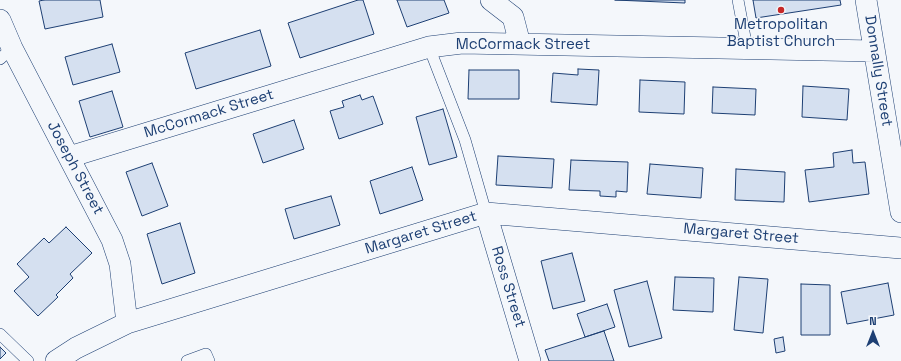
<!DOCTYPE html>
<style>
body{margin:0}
#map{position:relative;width:901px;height:361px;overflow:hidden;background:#f4f7fb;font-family:"Space Grotesk",sans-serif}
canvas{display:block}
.north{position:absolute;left:853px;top:313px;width:40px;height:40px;-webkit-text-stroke:3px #f4f7fb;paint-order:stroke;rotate:0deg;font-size:11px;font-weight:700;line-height:16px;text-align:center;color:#1d3f73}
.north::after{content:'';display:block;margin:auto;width:14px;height:18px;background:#1d3f73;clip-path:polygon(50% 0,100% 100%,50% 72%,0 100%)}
</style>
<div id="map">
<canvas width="901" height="361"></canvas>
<div class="north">N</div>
</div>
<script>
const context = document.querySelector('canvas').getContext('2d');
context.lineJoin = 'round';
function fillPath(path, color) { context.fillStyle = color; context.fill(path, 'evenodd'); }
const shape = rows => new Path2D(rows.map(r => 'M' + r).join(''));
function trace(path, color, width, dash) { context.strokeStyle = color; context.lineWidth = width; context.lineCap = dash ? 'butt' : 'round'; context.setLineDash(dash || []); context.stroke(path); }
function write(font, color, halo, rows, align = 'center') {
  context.font = font + ' "Space Grotesk",sans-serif'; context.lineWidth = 3; context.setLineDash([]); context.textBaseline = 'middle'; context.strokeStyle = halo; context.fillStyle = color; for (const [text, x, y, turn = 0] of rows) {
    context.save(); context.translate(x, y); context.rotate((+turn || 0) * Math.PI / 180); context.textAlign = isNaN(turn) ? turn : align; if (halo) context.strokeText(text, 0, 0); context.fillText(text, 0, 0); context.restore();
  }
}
const building = shape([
 [44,0,100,0,103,17,45,29,39,1,44,0],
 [358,0,363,0,374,34,300,58,288,23,358,0],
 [397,0,444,0,449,13,407,27,397,0],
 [615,0,685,0,685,3,615,0],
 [753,0,840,0,841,5,756,18,753,0],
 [260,30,271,66,196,89,185,53,260,30],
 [112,44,120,72,73,85,65,57,112,44],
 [578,69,599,70,597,105,551,102,553,73,578,75,578,69],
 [469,70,519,70,519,99,468,99,469,70],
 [640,80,685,82,684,114,639,112,640,80],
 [803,86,849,89,847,120,802,117,803,86],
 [713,87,756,89,755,115,712,113,713,87],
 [112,91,123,127,90,137,79,101,112,91],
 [360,95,362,100,373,96,383,124,339,139,330,111,344,107,342,101,360,95],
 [443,109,457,157,429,165,416,117,443,109],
 [294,120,304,149,263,163,253,134,294,120],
 [852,150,853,163,865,162,869,194,809,202,805,170,834,167,833,153,852,150],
 [498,156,554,159,552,188,496,185,498,156],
 [571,160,628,162,627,192,616,191,616,197,600,196,600,191,569,190,571,160],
 [152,163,168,206,142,216,126,172,152,163],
 [650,164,703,168,701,198,647,194,650,164],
 [412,167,423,200,380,214,370,181,412,167],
 [736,169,785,172,784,202,735,200,736,169],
 [331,196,340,225,294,239,285,209,331,196],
 [180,223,195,273,162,284,147,234,180,223],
 [66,227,92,253,70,274,73,278,56,295,58,297,38,316,14,291,29,277,17,264,44,238,49,243,66,227],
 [572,253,585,301,553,309,541,261,572,253],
 [675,277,714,278,713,312,673,310,675,277],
 [739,277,768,279,763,333,734,330,739,277],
 [647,281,662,338,629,347,614,290,647,281],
 [888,283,894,315,847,324,841,292,888,283],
 [801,284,830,285,830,335,801,335,801,284],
 [607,304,615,327,585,337,577,314,607,304],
 [604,331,614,361,549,361,545,350,604,331],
 [783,337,785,351,776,353,774,339,783,337],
 [0,347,6,353,0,359,0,347]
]);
fillPath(building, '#d5e0f0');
trace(building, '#1d3f73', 1);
const lane = shape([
 [738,0,747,48],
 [429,47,465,140,486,213],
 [0,59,12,48],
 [0,334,28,361],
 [187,361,206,354,209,361]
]);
const street = shape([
 [491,0,513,17,520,44],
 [866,0,901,212],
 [0,20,12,48,112,240,120,264,127,323],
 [69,157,429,47,462,43,874,51],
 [486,213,530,361],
 [56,361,76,348,127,323,486,213,901,248]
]);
trace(lane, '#1d3f73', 12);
trace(street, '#1d3f73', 22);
trace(lane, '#f4f7fb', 11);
trace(street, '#f4f7fb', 21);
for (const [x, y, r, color] of [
 [781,10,4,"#c62828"]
]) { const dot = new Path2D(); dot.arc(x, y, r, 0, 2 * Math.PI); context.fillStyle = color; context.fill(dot); trace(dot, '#f4f7fb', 1.5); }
write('15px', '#1d3f73', '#f4f7fb', [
 ["Metropolitan",781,25],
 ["Baptist Church",781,42]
]);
write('15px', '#1d3f73', '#f4f7fb', [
 ["McCormack Street",523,45],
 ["Donnally Street",878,71,81],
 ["McCormack Street",209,114,-17],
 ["Joseph Street",75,168,62],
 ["Margaret Street",421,233,-17],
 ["Margaret Street",741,234,5],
 ["Ross Street",508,287,73]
]);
</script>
